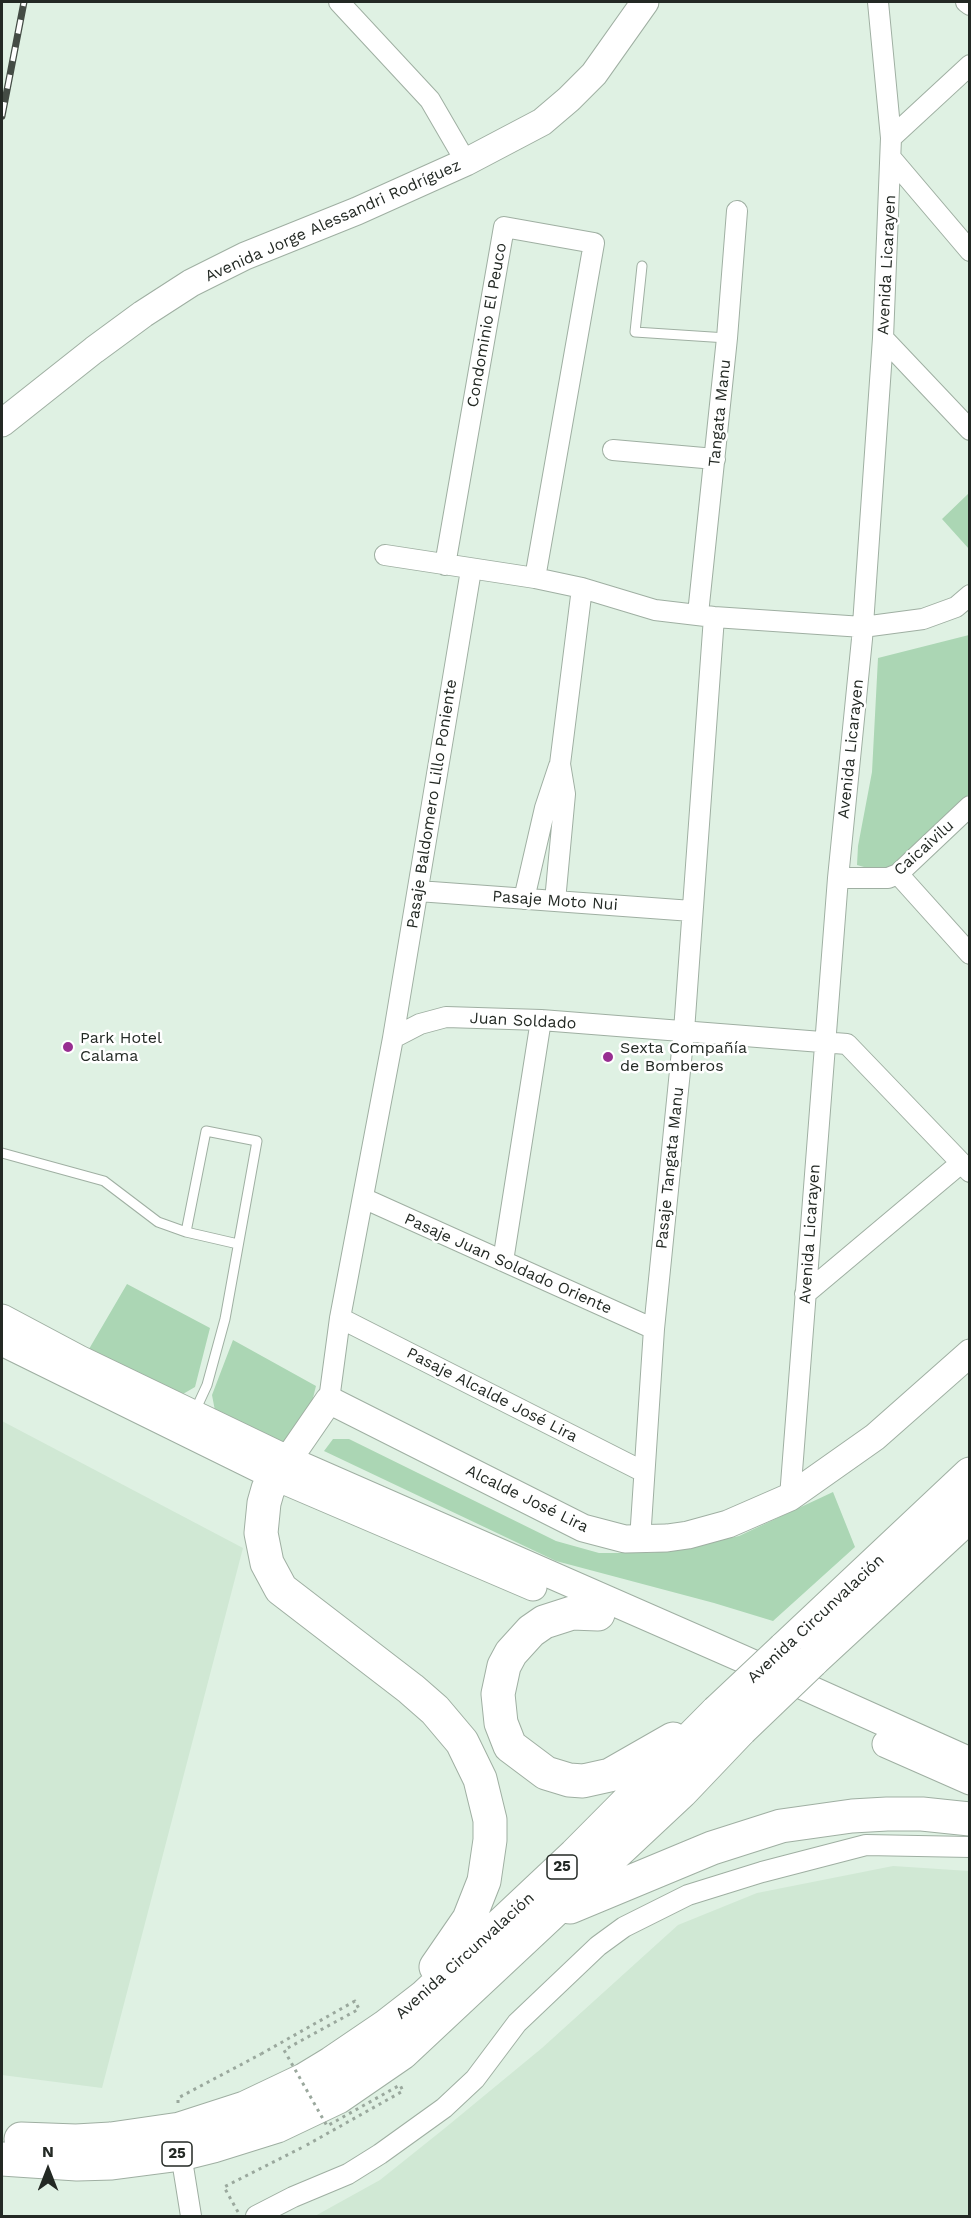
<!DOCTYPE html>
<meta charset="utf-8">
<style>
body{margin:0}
#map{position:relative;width:971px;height:2218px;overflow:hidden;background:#dff1e3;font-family:"Work Sans",sans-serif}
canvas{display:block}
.frame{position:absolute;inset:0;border:3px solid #232924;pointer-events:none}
.north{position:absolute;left:18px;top:2140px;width:60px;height:60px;-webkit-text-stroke:4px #fff;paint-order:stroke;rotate:0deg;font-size:16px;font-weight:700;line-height:24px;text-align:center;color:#232924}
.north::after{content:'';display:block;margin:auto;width:21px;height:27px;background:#232924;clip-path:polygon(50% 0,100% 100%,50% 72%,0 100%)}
</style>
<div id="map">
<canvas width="971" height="2218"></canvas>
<div class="frame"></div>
<div class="north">N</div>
</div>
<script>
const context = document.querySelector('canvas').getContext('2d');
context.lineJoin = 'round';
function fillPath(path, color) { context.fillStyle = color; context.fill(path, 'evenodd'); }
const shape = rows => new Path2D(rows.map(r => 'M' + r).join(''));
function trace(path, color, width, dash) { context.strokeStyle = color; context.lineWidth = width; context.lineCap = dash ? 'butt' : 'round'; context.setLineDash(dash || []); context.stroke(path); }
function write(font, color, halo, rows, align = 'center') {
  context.font = font + ' "Work Sans",sans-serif'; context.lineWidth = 5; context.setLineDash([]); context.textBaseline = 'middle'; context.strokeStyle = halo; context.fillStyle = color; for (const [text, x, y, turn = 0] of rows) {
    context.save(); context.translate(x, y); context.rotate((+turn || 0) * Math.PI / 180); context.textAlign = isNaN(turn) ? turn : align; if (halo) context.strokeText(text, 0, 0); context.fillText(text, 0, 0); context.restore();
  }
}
fillPath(shape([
 [2,1421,243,1548,102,2088,2,2075],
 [893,1866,969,1871,969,2216,315,2216,380,2180,445,2128,542,2048,678,1925,757,1893]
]), '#d0e8d4');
fillPath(shape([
 [969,493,969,549,942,519],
 [969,635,969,794,892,870,871,869,857,865,858,846,872,772,878,658],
 [127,1284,210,1328,195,1387,176,1398,89,1349],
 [233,1340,316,1386,311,1406,297,1432,276,1447,216,1416,212,1395],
 [333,1439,349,1439,556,1541,599,1553,649,1553,681,1549,739,1536,833,1492,855,1547,773,1621,714,1603,556,1561,324,1451]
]), '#abd6b4');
const lane = shape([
 [642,266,635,332,727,338],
 [2,1153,104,1181,158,1222,186,1232,238,1244],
 [186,1232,206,1131,257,1141,225,1319,207,1385,195,1411]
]);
const street = shape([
 [339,2,430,100,466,162],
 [966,2,970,5],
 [891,138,970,65],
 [891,158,970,251],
 [883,338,970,430],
 [613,450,715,459],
 [385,555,535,578,582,588,655,610,714,617,863,627,923,619,956,607,970,595],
 [445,565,504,227,594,243,535,578],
 [698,614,727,338,737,211],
 [898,874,970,954],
 [838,878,888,878,898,874,970,806],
 [418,891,692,911],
 [524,899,545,808,559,766],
 [555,901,565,794,560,764,582,588],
 [393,1038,471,570],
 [363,1198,654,1329],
 [503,1261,541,1020],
 [805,1294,961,1163],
 [340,1318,644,1472],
 [329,1400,340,1318,393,1038,420,1024,446,1017,541,1020,847,1044,970,1172],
 [790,1497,838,878,862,639,883,338,891,138,878,2],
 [640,1540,654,1329,684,1031,714,617],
 [181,2154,191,2216],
 [256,2216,293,2197,348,2174,380,2154,444,2108,475,2079,517,2023,598,1946,624,1927,688,1895,762,1872,866,1845,970,1847]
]);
const secondary = shape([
 [2,423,94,350,143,314,191,283,245,256,357,211,466,162,542,122,569,99,594,74,645,2],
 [2,1318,79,1359,289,1460,743,1659,970,1761],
 [2,1342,276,1477,533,1587],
 [278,1474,329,1400,583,1528,625,1539,667,1538,688,1535,728,1524,790,1497,875,1437,970,1353],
 [886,1744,970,1781]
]);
const highway = shape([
 [276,1477,268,1489,264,1503,261,1533,267,1563,281,1589,411,1689,435,1710,462,1742,480,1779,490,1820,490,1840,484,1881,469,1919,436,1967],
 [598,1614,572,1613,544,1622,531,1631,511,1653,504,1666,498,1694,501,1723,510,1746,546,1773,569,1780,583,1781,610,1775,673,1739],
 [784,1649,970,1474],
 [812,1661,970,1515],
 [570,1907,712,1848,781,1826,852,1816,887,1814,922,1814,970,1819],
 [21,2139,76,2141,111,2139,180,2129,245,2108,304,2080,332,2063,385,2027,425,1996,575,1855,717,1712],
 [2,2159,77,2164,112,2163,181,2154,213,2146,277,2126,338,2097,402,2053,681,1792,741,1729]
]);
trace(lane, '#9fafa2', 11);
trace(street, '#9fafa2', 22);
trace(secondary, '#9fafa2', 29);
trace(highway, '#9fafa2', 35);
trace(shape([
 [178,2103,178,2098,261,2054],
 [238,2212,224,2187,305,2146]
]), '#9aa89d', 3, [3, 4.5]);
trace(lane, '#fff', 9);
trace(street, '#fff', 20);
trace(secondary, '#fff', 27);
trace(highway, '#fff', 33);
const rail = shape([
 [2,116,24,2]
]);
trace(rail, '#444c45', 7);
trace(rail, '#fff', 4.5, [14]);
const highwayBridge = shape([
 [717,1712,784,1649],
 [741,1729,812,1661]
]);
trace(highwayBridge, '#9fafa2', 35, []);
trace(shape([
 [261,2054,355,2001,359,2009,284,2050,327,2126,400,2085,403,2091,305,2146]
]), '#9aa89d', 3, [3, 4.5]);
trace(highwayBridge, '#fff', 33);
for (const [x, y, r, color] of [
 [68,1047,6,"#982e91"],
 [608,1057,6,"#982e91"]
]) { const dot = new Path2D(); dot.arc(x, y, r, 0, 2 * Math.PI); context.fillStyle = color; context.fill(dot); trace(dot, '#fff', 2); }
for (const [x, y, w] of [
 [562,1867,30],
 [177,2154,30]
]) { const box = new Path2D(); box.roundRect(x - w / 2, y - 12, w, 24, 4.5); context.fillStyle = '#fff'; context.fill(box); trace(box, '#232924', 1.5); }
write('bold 15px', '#232924', null, [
 ["25",562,1867],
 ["25",177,2154]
]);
write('16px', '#232924', '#fff', [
 ["Avenida Jorge Alessandri Rodríguez",333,221,-24],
 ["Avenida Licarayen",887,265,-87],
 ["Condominio El Peuco",487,325,-80],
 ["Tangata Manu",720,413,-84],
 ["Avenida Licarayen",851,749,-84],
 ["Pasaje Baldomero Lillo Poniente",432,804,-81],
 ["Caicaivilu",924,848,-42],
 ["Pasaje Moto Nui",555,901,4],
 ["Juan Soldado",523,1021,3],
 ["Pasaje Tangata Manu",670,1168,-84],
 ["Avenida Licarayen",810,1234,-86],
 ["Pasaje Juan Soldado Oriente",508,1264,24],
 ["Pasaje Alcalde José Lira",492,1395,27],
 ["Alcalde José Lira",527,1499,26],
 ["Avenida Circunvalación",816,1619,-43],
 ["Avenida Circunvalación",465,1956,-42]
]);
write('16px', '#232924', '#fff', [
 ["Park Hotel",80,1038],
 ["Calama",80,1056],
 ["Sexta Compañía",620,1048],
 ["de Bomberos",620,1066]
], 'left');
</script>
